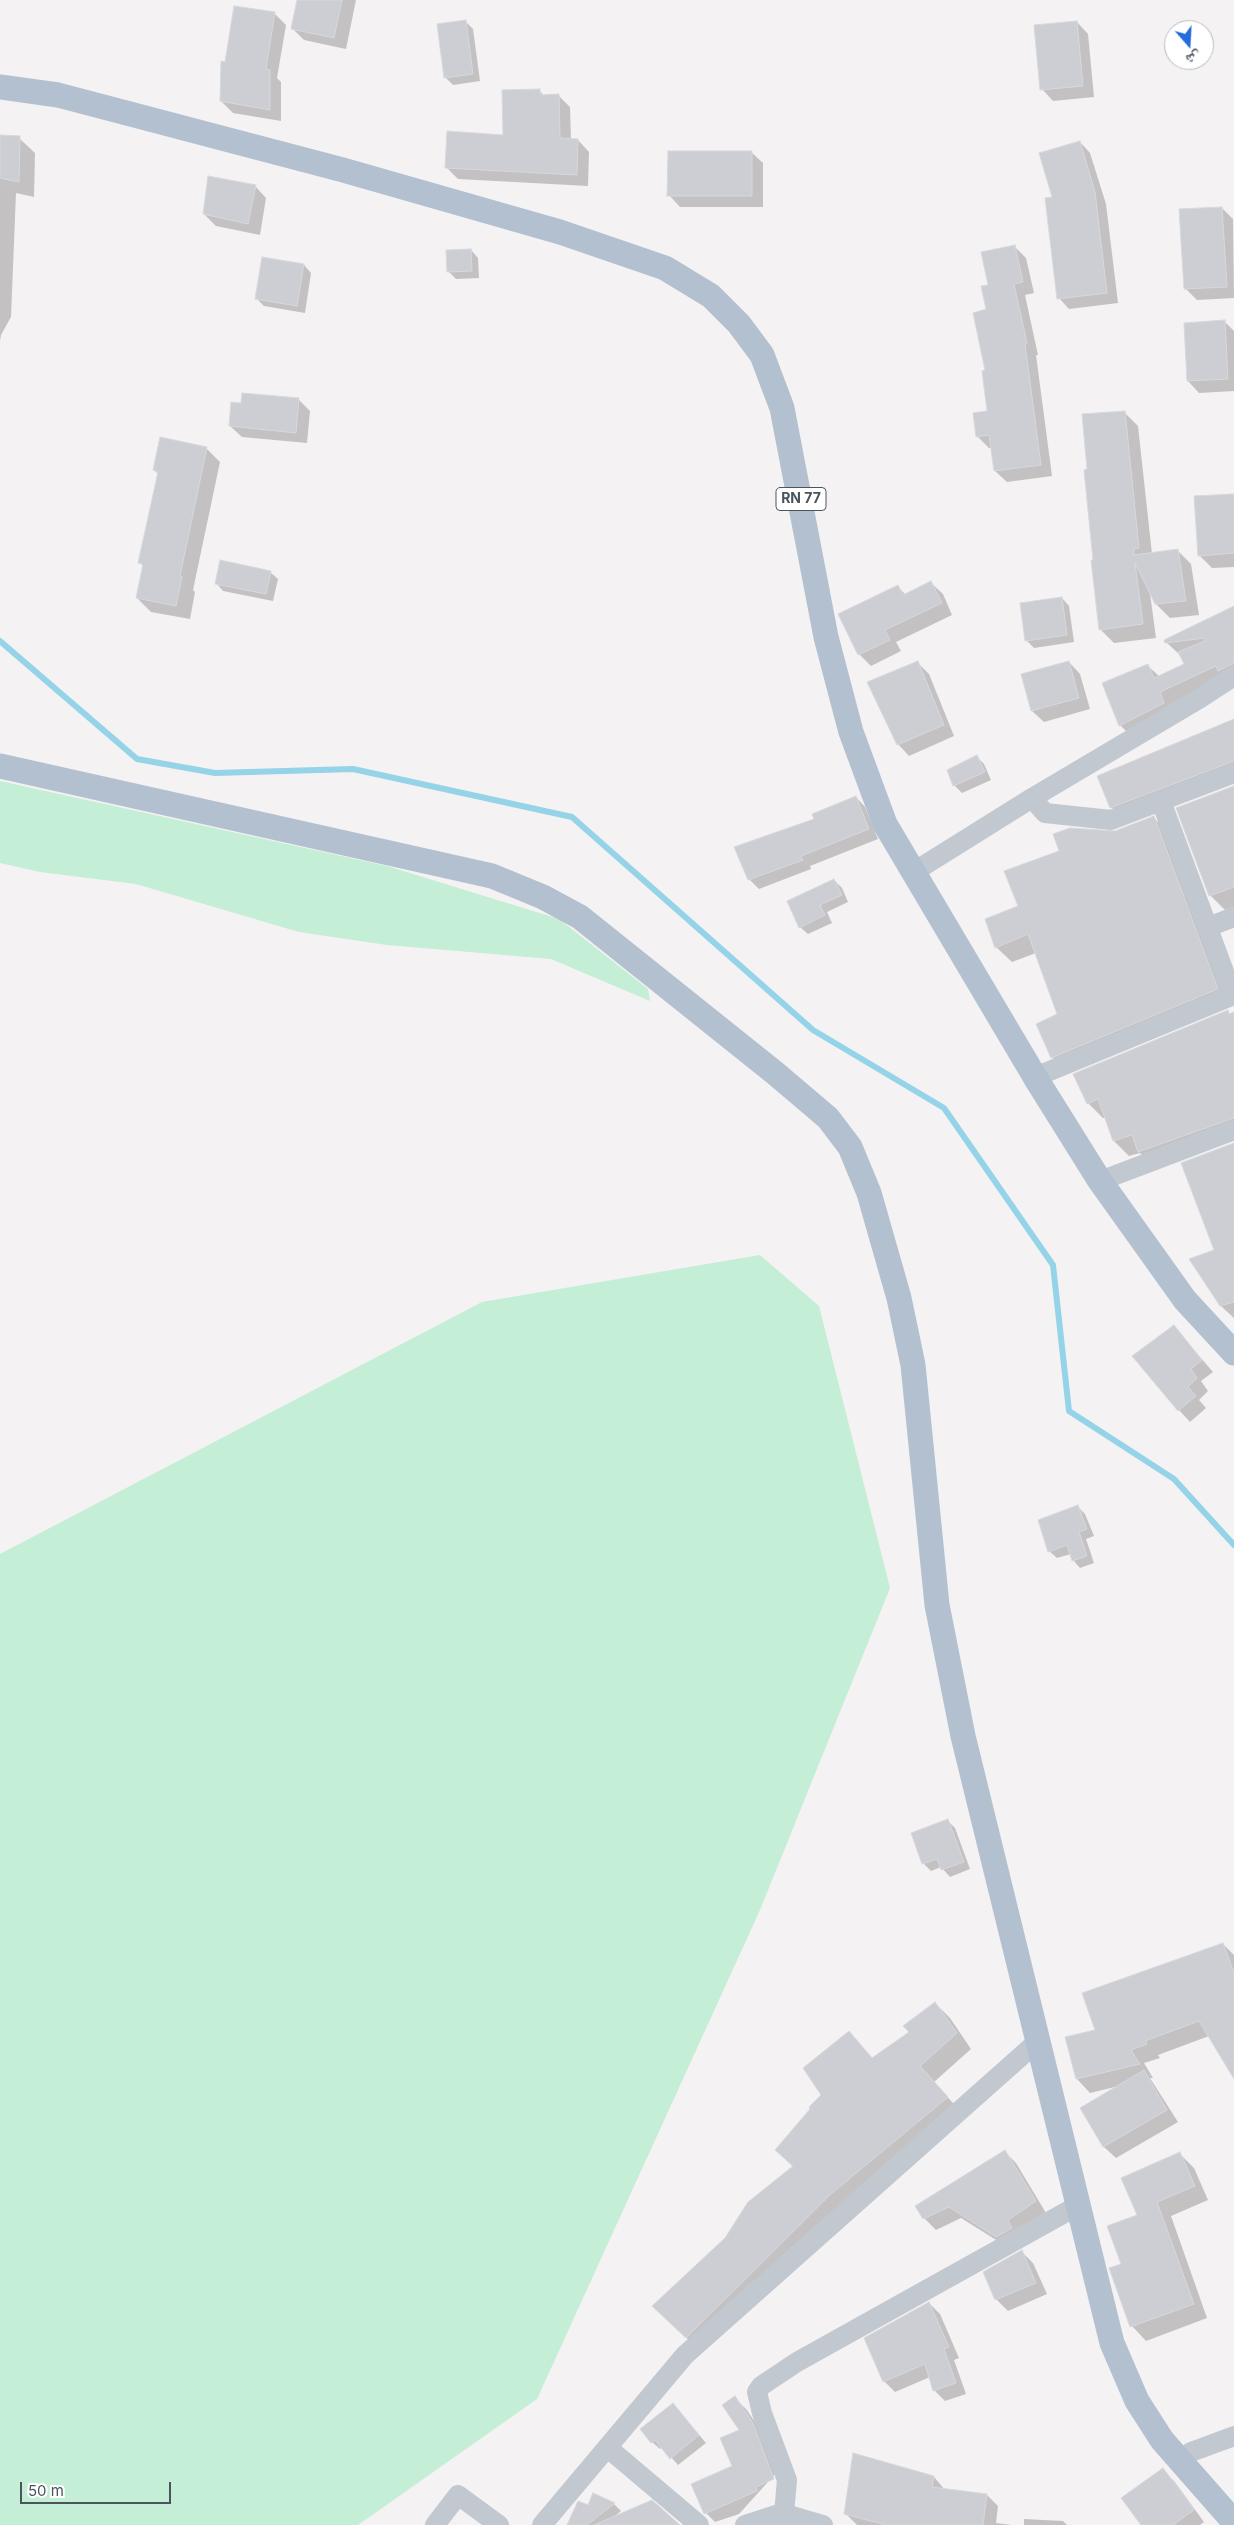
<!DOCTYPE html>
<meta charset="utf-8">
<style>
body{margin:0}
#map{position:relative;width:1234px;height:2525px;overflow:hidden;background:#f4f2f2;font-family:Inter,"Noto Naskh Arabic",sans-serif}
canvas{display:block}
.north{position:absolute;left:1164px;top:20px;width:50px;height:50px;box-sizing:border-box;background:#fff;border:1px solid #b7bbbf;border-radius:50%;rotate:161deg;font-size:14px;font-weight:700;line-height:20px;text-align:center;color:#4a545f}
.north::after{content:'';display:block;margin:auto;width:18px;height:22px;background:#246bdc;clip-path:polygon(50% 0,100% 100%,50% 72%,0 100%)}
.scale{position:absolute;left:20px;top:2482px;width:151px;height:22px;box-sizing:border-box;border:2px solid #4a545f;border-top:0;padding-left:6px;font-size:15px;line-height:18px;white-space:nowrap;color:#4a545f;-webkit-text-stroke:4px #fff;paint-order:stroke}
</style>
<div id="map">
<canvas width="1234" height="2525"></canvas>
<div class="north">ش</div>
<div class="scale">50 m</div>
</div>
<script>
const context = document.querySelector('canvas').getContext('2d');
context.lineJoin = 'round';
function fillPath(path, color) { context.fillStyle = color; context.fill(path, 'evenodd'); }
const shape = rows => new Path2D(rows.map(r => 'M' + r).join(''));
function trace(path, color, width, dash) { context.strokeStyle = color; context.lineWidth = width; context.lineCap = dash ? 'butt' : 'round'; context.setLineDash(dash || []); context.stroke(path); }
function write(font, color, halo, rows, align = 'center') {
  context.font = font + ' Inter,sans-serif'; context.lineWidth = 5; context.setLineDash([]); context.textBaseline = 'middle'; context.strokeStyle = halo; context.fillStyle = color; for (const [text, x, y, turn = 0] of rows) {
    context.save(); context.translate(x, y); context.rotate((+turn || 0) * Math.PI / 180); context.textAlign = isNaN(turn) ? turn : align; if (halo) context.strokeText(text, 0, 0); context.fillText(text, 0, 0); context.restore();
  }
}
fillPath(shape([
 [0,781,387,866,559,919,648,989,650,1001,551,959,387,945,299,932,136,884,40,872,0,863],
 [760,1255,819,1306,890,1588,760,1910,537,2399,358,2525,0,2525,0,1554,482,1302]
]), '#c4eed6');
fillPath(shape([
 [299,0,356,0,346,49,304,40,293,29],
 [274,13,286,25,277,78,281,82,281,121,233,113,221,101,226,63],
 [465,21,473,29,480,81,453,85,445,77],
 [1077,22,1088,34,1094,97,1053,101,1042,89],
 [539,90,544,96,558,95,570,107,571,140,578,140,589,152,588,186,458,179,446,167,504,136],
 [0,137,19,138,35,153,34,197,16,193,11,317,1,335,0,341],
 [1080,142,1090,153,1106,204,1118,303,1069,309,1059,298,1054,198],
 [751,152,763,163,763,207,680,207,669,195],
 [255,186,266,198,260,235,216,226,204,214],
 [1222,208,1233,219,1234,298,1197,300,1185,288],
 [1014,246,1026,258,1034,293,1025,295,1038,355,1036,355,1052,476,1007,482,995,471,992,448,989,448,977,436,988,412,988,310,990,286],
 [471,250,478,258,479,278,456,279,448,271],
 [304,265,311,273,305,313,264,306,257,299],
 [1225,322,1234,331,1234,391,1199,393,1188,381],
 [299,400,310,411,307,443,242,437,230,426,242,404],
 [1124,412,1138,426,1152,554,1177,550,1191,564,1199,615,1170,618,1156,604,1150,593,1156,638,1114,643,1101,630,1088,470],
 [206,448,220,462,193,590,195,592,190,619,151,612,137,598,143,566,140,563,158,474,154,470],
 [1234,495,1234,567,1212,568,1199,555],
 [270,572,278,579,273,601,223,591,216,583],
 [931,583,943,594,952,615,896,642,901,651,871,666,859,654,898,587,906,595],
 [1062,598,1069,606,1074,642,1034,648,1026,640],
 [1234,608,1234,684,1134,739,1120,725,1148,666,1160,677,1186,664,1182,657,1166,642],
 [917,662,929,674,954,736,909,756,898,744],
 [1069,662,1080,674,1090,709,1044,722,1032,711],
 [1234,721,1234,781,1127,822,1111,807],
 [977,757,984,764,991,780,962,793,955,786,949,770],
 [1234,787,1234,907,1225,910,1210,895],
 [856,797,865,807,878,839,810,866,811,869,759,889,749,879,816,820],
 [1154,818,1169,833,1232,1004,1067,1072,1052,1057,1058,1015,1036,953,1012,962,996,947,1019,906,1115,832],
 [834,880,842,888,848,902,827,912,832,923,808,934,800,927],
 [1228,1012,1231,1015,1234,1013,1234,1138,1155,1167,1140,1153,1129,1156,1114,1141,1106,1118,1103,1118,1088,1103],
 [1234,1144,1234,1318,1221,1306,1216,1250],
 [1174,1327,1213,1372,1201,1381,1208,1391,1199,1400,1206,1408,1190,1422,1179,1410],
 [1077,1506,1085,1514,1094,1536,1086,1539,1094,1563,1080,1568,1073,1560,1071,1554,1057,1558,1049,1551],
 [947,1820,955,1828,970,1869,950,1877,941,1867,931,1871,924,1864,912,1833],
 [1223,1944,1234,1955,1234,2075,1209,2036,1158,2055,1160,2058,1144,2063,1153,2078,1150,2078,1178,2122,1116,2158,1104,2147,1082,2108,1119,2086,1090,2093,1077,2079,1097,2031],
 [935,2003,950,2018,971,2049,934,2082,962,2113,701,2352,669,2321,726,2239,793,2167,777,2150,823,2095,849,2033,873,2059,911,2033],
 [1004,2151,1016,2163,1046,2213,1009,2248,961,2218,936,2230,924,2218],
 [1180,2154,1194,2168,1208,2200,1171,2216,1207,2318,1146,2341,1132,2326,1123,2265,1139,2216],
 [1022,2252,1033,2263,1047,2294,1008,2311,997,2300,984,2273],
 [929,2303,940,2314,959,2358,954,2360,966,2394,945,2401,934,2390,930,2377,895,2392,884,2381],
 [735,2398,746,2409,764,2435,777,2472,739,2514,715,2522,704,2511,733,2467,741,2431],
 [673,2404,706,2443,678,2465,662,2447,660,2449,652,2442],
 [1163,2470,1174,2481,1204,2522,1200,2525,1143,2525],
 [934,2477,945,2490,987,2495,998,2506,996,2523,1012,2525,857,2525,845,2513],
 [594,2495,614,2504,621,2511,608,2522,612,2525,568,2525,588,2507],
 [1024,2519,1063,2521,1067,2525,1024,2525]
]), '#0003');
trace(shape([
 [0,641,137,759,215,773,353,769,572,817,813,1030,944,1108,1053,1265,1069,1411,1174,1479,1234,1545]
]), '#94d3e8', 6);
const building = shape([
 [297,0,342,0,334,38,291,29,297,0],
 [234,6,275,12,266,69,270,70,270,110,220,101,221,61,225,62,234,6],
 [466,20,473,74,444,78,437,24,466,20],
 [1077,21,1083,86,1040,90,1034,25,1077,21],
 [540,89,540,95,559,94,560,138,578,139,577,175,445,168,447,131,503,135,502,90,540,89],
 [0,135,20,136,19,182,0,178,0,135],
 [1080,141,1095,192,1107,293,1057,299,1045,198,1052,197,1039,153,1080,141],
 [668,151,752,151,752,196,667,196,668,151],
 [208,176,256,185,248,224,203,214,208,176],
 [1222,207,1227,287,1184,289,1179,209,1222,207],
 [1015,245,1023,282,1014,284,1027,343,1025,344,1041,465,994,471,989,435,976,437,973,413,987,411,982,371,985,370,973,313,986,309,981,286,988,285,981,252,1015,245],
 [471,249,472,271,447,272,446,250,471,249],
 [262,257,304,264,297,306,255,299,262,257],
 [1225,320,1228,379,1187,381,1184,323,1225,320],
 [242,393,299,398,296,433,229,426,231,402,241,403,242,393],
 [1125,411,1139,548,1134,549,1134,555,1178,549,1186,601,1155,604,1135,563,1143,624,1099,630,1091,560,1093,560,1084,470,1087,469,1082,414,1125,411],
 [160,437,207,447,180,576,182,577,176,606,136,598,143,564,138,563,158,472,153,470,160,437],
 [1234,494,1234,553,1198,556,1194,496,1234,494],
 [220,560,271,571,266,594,215,584,220,560],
 [931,581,942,603,885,630,890,640,858,655,838,614,898,585,903,595,931,581],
 [1062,597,1067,635,1025,641,1020,603,1062,597],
 [1234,606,1234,663,1218,671,1216,666,1160,692,1164,703,1119,726,1102,683,1148,664,1154,678,1184,664,1178,652,1205,641,1205,638,1165,643,1164,640,1234,606],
 [918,661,944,725,897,745,867,682,918,661],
 [1069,661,1079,698,1031,711,1021,674,1069,661],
 [1234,719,1234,761,1110,808,1097,776,1234,719],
 [977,755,985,772,953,786,947,770,977,755],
 [1234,786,1234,887,1209,896,1176,808,1234,786],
 [856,796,869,829,801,856,803,860,748,880,734,847,814,819,812,814,856,796],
 [1154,816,1218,989,1051,1058,1036,1024,1057,1014,1028,934,995,948,985,919,1018,906,1004,871,1059,851,1053,834,1070,828,1115,831,1154,816],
 [834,879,842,895,820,905,825,915,799,928,787,901,834,879],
 [1228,1010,1229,1014,1234,1012,1234,1118,1138,1152,1132,1135,1113,1141,1098,1099,1087,1104,1073,1074,1228,1010],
 [1234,1143,1234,1302,1220,1306,1189,1259,1214,1250,1181,1163,1234,1143],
 [1174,1325,1202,1360,1191,1369,1197,1378,1188,1387,1196,1396,1178,1411,1132,1356,1174,1325],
 [1078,1505,1087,1529,1079,1532,1087,1556,1072,1561,1067,1545,1048,1552,1038,1520,1078,1505],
 [948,1819,964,1862,941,1870,937,1859,922,1864,911,1833,948,1819],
 [1223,1943,1234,1973,1234,2079,1199,2021,1145,2041,1147,2044,1131,2050,1140,2064,1076,2079,1065,2037,1095,2030,1082,1993,1223,1943],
 [935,2002,957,2033,920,2066,948,2097,831,2194,686,2338,652,2306,725,2238,748,2202,793,2166,775,2150,810,2109,809,2107,821,2095,803,2068,849,2031,872,2058,909,2032,903,2026,935,2002],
 [1144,2070,1167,2110,1103,2147,1080,2108,1144,2070],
 [1005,2150,1036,2201,1008,2220,1012,2228,996,2237,949,2207,923,2219,915,2206,1005,2150],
 [1180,2152,1195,2186,1157,2202,1194,2304,1130,2327,1109,2268,1121,2264,1107,2226,1137,2215,1121,2178,1180,2152],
 [1022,2250,1036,2283,995,2300,983,2272,1022,2250],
 [929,2302,949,2347,944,2349,956,2383,933,2391,925,2364,883,2382,864,2338,929,2302],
 [735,2396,753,2423,774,2479,756,2487,757,2491,704,2514,691,2484,732,2466,720,2438,739,2430,722,2405,735,2396],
 [673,2403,699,2435,670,2459,655,2440,651,2443,640,2429,673,2403],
 [853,2453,934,2476,932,2487,987,2494,983,2525,886,2525,844,2514,853,2453],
 [1163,2468,1194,2510,1173,2525,1141,2525,1121,2498,1163,2468],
 [593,2493,615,2503,587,2525,567,2525,578,2501,588,2505,593,2493],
 [652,2500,680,2525,594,2525,652,2500]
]);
fillPath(building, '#ccced4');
trace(building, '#d6d8dd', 1);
trace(shape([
 [1032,798,1045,813,1111,820,1234,773],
 [1161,801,1233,996],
 [912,873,1032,798,1199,699,1234,676],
 [1208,927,1234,917],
 [1035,1077,1234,995],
 [1100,1181,1234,1130],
 [608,2448,699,2525],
 [1180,2461,1191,2452,1234,2436],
 [435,2525,458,2495,499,2525],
 [542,2525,685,2355,1037,2042],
 [745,2525,782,2513,823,2525],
 [783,2525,787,2480,762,2413,757,2392,761,2386,797,2362,1077,2206]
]), '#c1c8d0', 20);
trace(shape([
 [0,87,58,95,343,170,560,232,665,268,711,296,739,324,762,355,782,408,826,637,851,732,885,824,1035,1077,1100,1181,1185,1300,1234,1353],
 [0,766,492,876,543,897,580,917,775,1073,828,1118,850,1147,869,1193,899,1298,913,1365,937,1605,963,1736,1112,2343,1137,2401,1162,2440,1234,2522]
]), '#b3c0cf', 25);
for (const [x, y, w] of [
 [801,499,50]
]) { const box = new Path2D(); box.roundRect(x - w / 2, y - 11.5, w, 23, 4); context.fillStyle = '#fff'; context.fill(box); trace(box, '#4a545f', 1); }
write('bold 14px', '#4a545f', null, [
 ["RN 77",801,499]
]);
</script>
